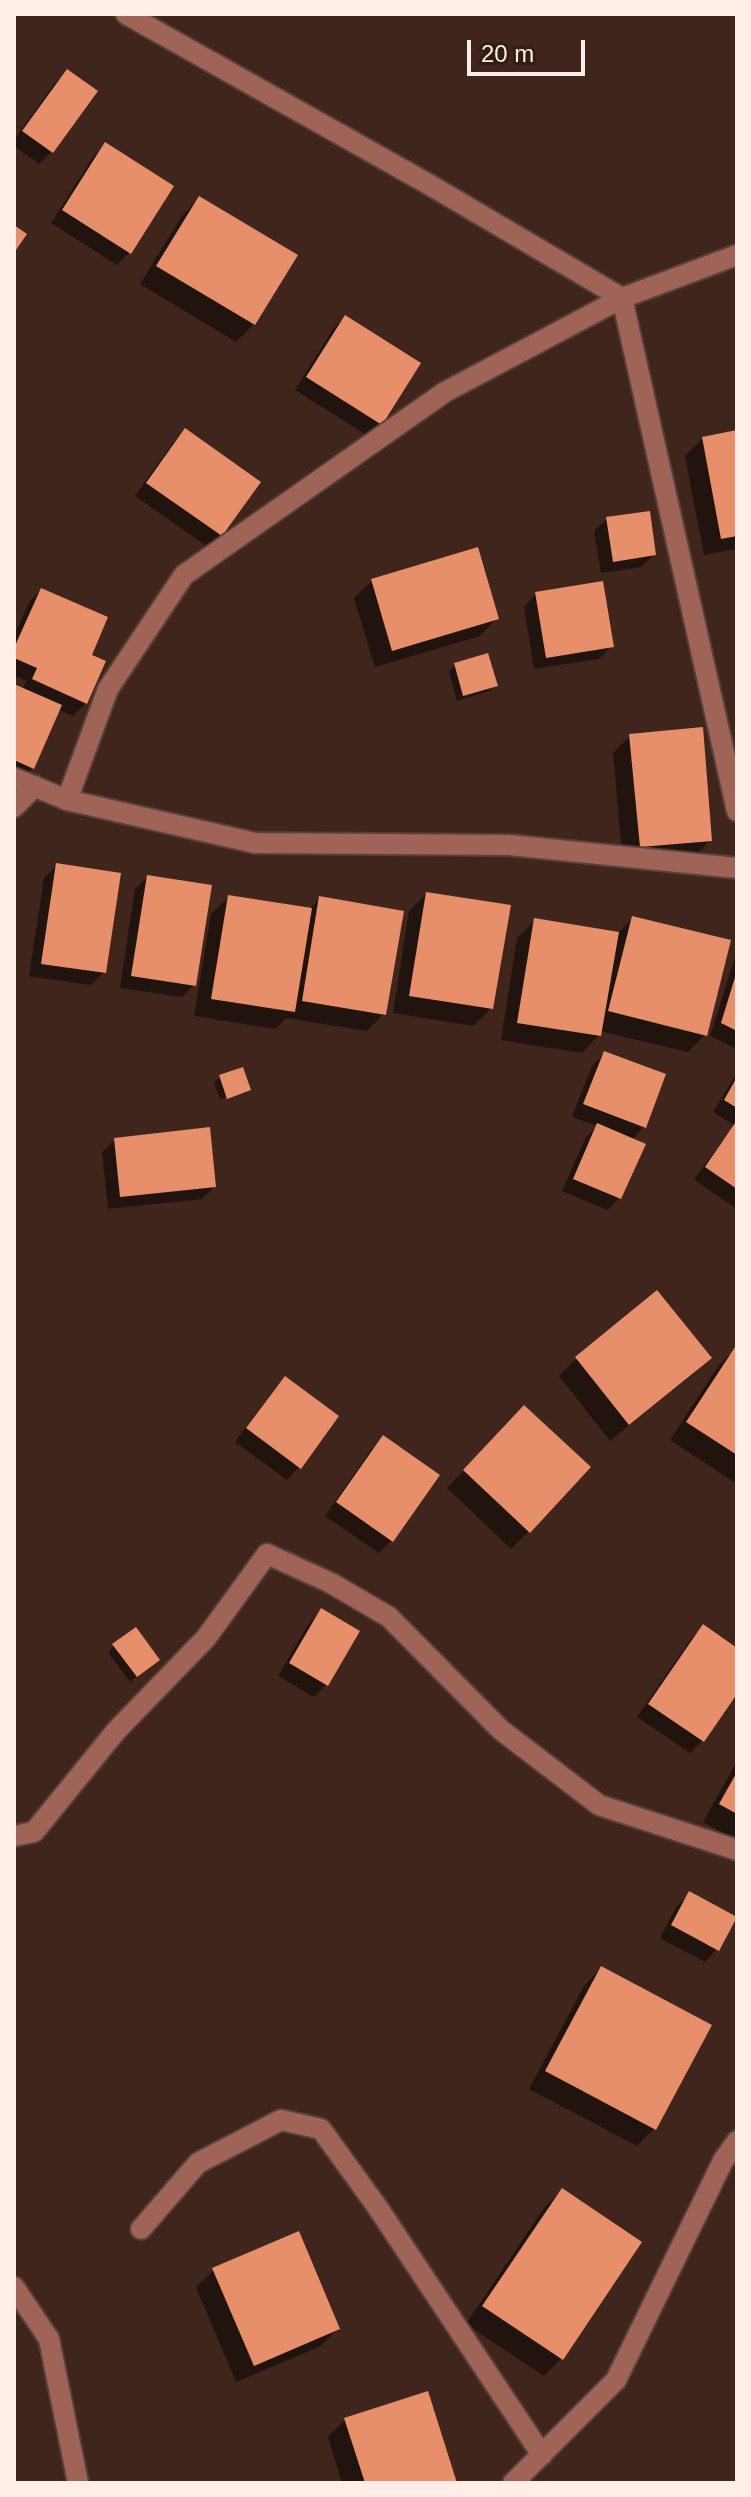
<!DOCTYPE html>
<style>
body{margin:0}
#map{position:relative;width:751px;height:2497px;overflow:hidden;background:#3f251b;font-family:Helvetica,sans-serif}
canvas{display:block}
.frame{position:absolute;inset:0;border:16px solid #ffede7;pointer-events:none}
.scale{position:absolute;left:467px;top:40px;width:118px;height:36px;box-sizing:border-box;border:4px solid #ffede7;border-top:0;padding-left:10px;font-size:24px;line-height:28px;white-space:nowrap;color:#ffede7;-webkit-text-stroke:6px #341c12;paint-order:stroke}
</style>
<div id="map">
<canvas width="751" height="2497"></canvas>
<div class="frame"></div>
<div class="scale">20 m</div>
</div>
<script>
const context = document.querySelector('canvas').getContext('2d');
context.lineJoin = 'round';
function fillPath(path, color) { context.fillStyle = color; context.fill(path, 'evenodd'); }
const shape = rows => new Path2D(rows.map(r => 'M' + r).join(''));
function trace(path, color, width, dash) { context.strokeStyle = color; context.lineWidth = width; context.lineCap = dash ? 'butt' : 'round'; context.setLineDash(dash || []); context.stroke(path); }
fillPath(shape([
 [67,71,95,92,51,152,39,164,14,146,14,140,55,83],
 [106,144,172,186,129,253,117,265,51,223,93,157],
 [199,198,254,324,236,342,140,284,182,216],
 [345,317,380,423,368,436,295,390,333,329],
 [185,431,258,483,220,535,208,547,135,496,173,443],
 [737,432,737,549,704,555,685,456,703,438],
 [607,519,654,555,641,567,601,573,594,531],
 [372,581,497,618,480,636,375,667,354,598],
 [42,590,89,656,86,703,73,716,58,709,33,768,20,780,14,778,14,687,22,690,26,681,14,675,14,636,29,602],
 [536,594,612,646,599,659,534,669,524,607],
 [455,665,495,685,489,691,457,701,449,671],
 [630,736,710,840,693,858,623,864,613,753],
 [56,866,104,972,91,985,29,976,44,878],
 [147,877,194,985,182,997,120,988,135,889],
 [426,894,491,1008,474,1026,393,1013,409,911],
 [229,897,309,909,320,899,384,1014,367,1031,286,1018,276,1029,194,1016,211,914],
 [633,918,705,1035,688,1052,600,1031,599,1035,582,1053,501,1040,517,938,535,921,617,934],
 [737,951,737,1049,710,1036],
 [605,1053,644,1127,632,1140,619,1198,607,1210,562,1191,586,1137,597,1126,572,1117,592,1066],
 [737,1073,737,1209,694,1180,734,1125,713,1112],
 [220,1077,248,1090,244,1094,244,1091,220,1099,214,1083],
 [115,1140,214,1187,202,1199,108,1209,102,1152],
 [736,1348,737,1348,737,1484,670,1440,719,1365],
 [710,1358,692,1375,610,1441,559,1376,576,1359],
 [285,1378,299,1467,287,1480,235,1442,273,1391],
 [507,1425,529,1531,511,1549,447,1488],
 [383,1438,392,1540,379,1553,325,1516,371,1450],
 [322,1610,358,1632,326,1685,314,1697,278,1676,309,1623],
 [703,1627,737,1650,737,1691,702,1741,690,1753,637,1717,691,1639],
 [114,1646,151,1666,130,1682,108,1652],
 [737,1761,737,1841,703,1822],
 [690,1894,717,1949,705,1962,660,1938,677,1906],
 [601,1968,654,2129,637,2146,529,2089,584,1986],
 [562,2190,640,2243,561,2359,544,2376,466,2324,544,2208],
 [214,2270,338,2328,321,2346,236,2382,196,2287],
 [345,2420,455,2483,342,2483,328,2437]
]), '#0007');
fillPath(shape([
 [67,69,98,91,53,153,22,131],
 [105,142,174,186,131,254,62,210],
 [199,196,298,255,255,325,156,266],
 [14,225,27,234,14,253],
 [345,315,421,363,382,425,306,377],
 [185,428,261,482,222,536,146,483],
 [737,430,737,536,721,539,702,437],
 [650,511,656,555,613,562,606,517],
 [478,547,499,619,392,651,371,579],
 [603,581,614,647,546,658,535,592],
 [41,588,108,617,92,655,106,661,87,704,32,679,37,668,14,658,14,648],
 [488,653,498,686,463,696,454,663],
 [14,684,62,705,34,769,14,760],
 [703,727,712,841,640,847,629,734],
 [56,863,121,873,106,973,41,964],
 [147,875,212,885,196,986,131,976],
 [426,892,511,905,493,1009,409,996],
 [228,895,312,908,295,1012,211,999],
 [319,896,404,911,386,1015,302,1001],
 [632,916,731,940,707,1036,608,1011],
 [534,918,619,932,601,1036,517,1023],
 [736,974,737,974,737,1031,721,1023],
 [604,1051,666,1074,646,1128,583,1104],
 [243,1067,251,1090,227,1099,219,1075],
 [737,1077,737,1108,724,1100],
 [737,1120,737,1189,705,1167],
 [597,1123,646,1144,621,1199,573,1179],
 [210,1127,216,1187,120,1197,114,1138],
 [657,1290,712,1358,629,1425,575,1357],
 [737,1344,737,1455,686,1422],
 [285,1376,339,1416,301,1469,246,1428],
 [524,1405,591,1467,530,1533,463,1470],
 [383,1435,440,1475,393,1542,336,1502],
 [321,1608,360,1631,328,1686,289,1663],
 [703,1624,737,1648,737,1694,704,1742,648,1704],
 [136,1627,160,1660,137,1677,112,1644],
 [737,1772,737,1814,719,1804],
 [689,1891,737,1917,719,1951,671,1925],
 [601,1966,712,2025,656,2130,545,2071],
 [562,2188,642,2242,563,2360,482,2306],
 [299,2231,340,2329,254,2366,212,2268],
 [428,2391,457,2483,365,2483,344,2418]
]), '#e78e6b');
const street = shape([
 [126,14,430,185,622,298,737,255],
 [14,778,67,800,255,843,509,845,737,868],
 [67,800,108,689,184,575,445,392,622,298,737,811],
 [14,807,35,786],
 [14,1836,34,1832,116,1731,206,1638,267,1554,331,1583,389,1617,501,1730,599,1805,737,1850],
 [141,2229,198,2163,281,2120,321,2129,378,2208,542,2455],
 [14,2287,49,2339,78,2483],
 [513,2483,616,2380,723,2161,737,2141]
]);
trace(street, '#5a4138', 24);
trace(street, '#9f6357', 20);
</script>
